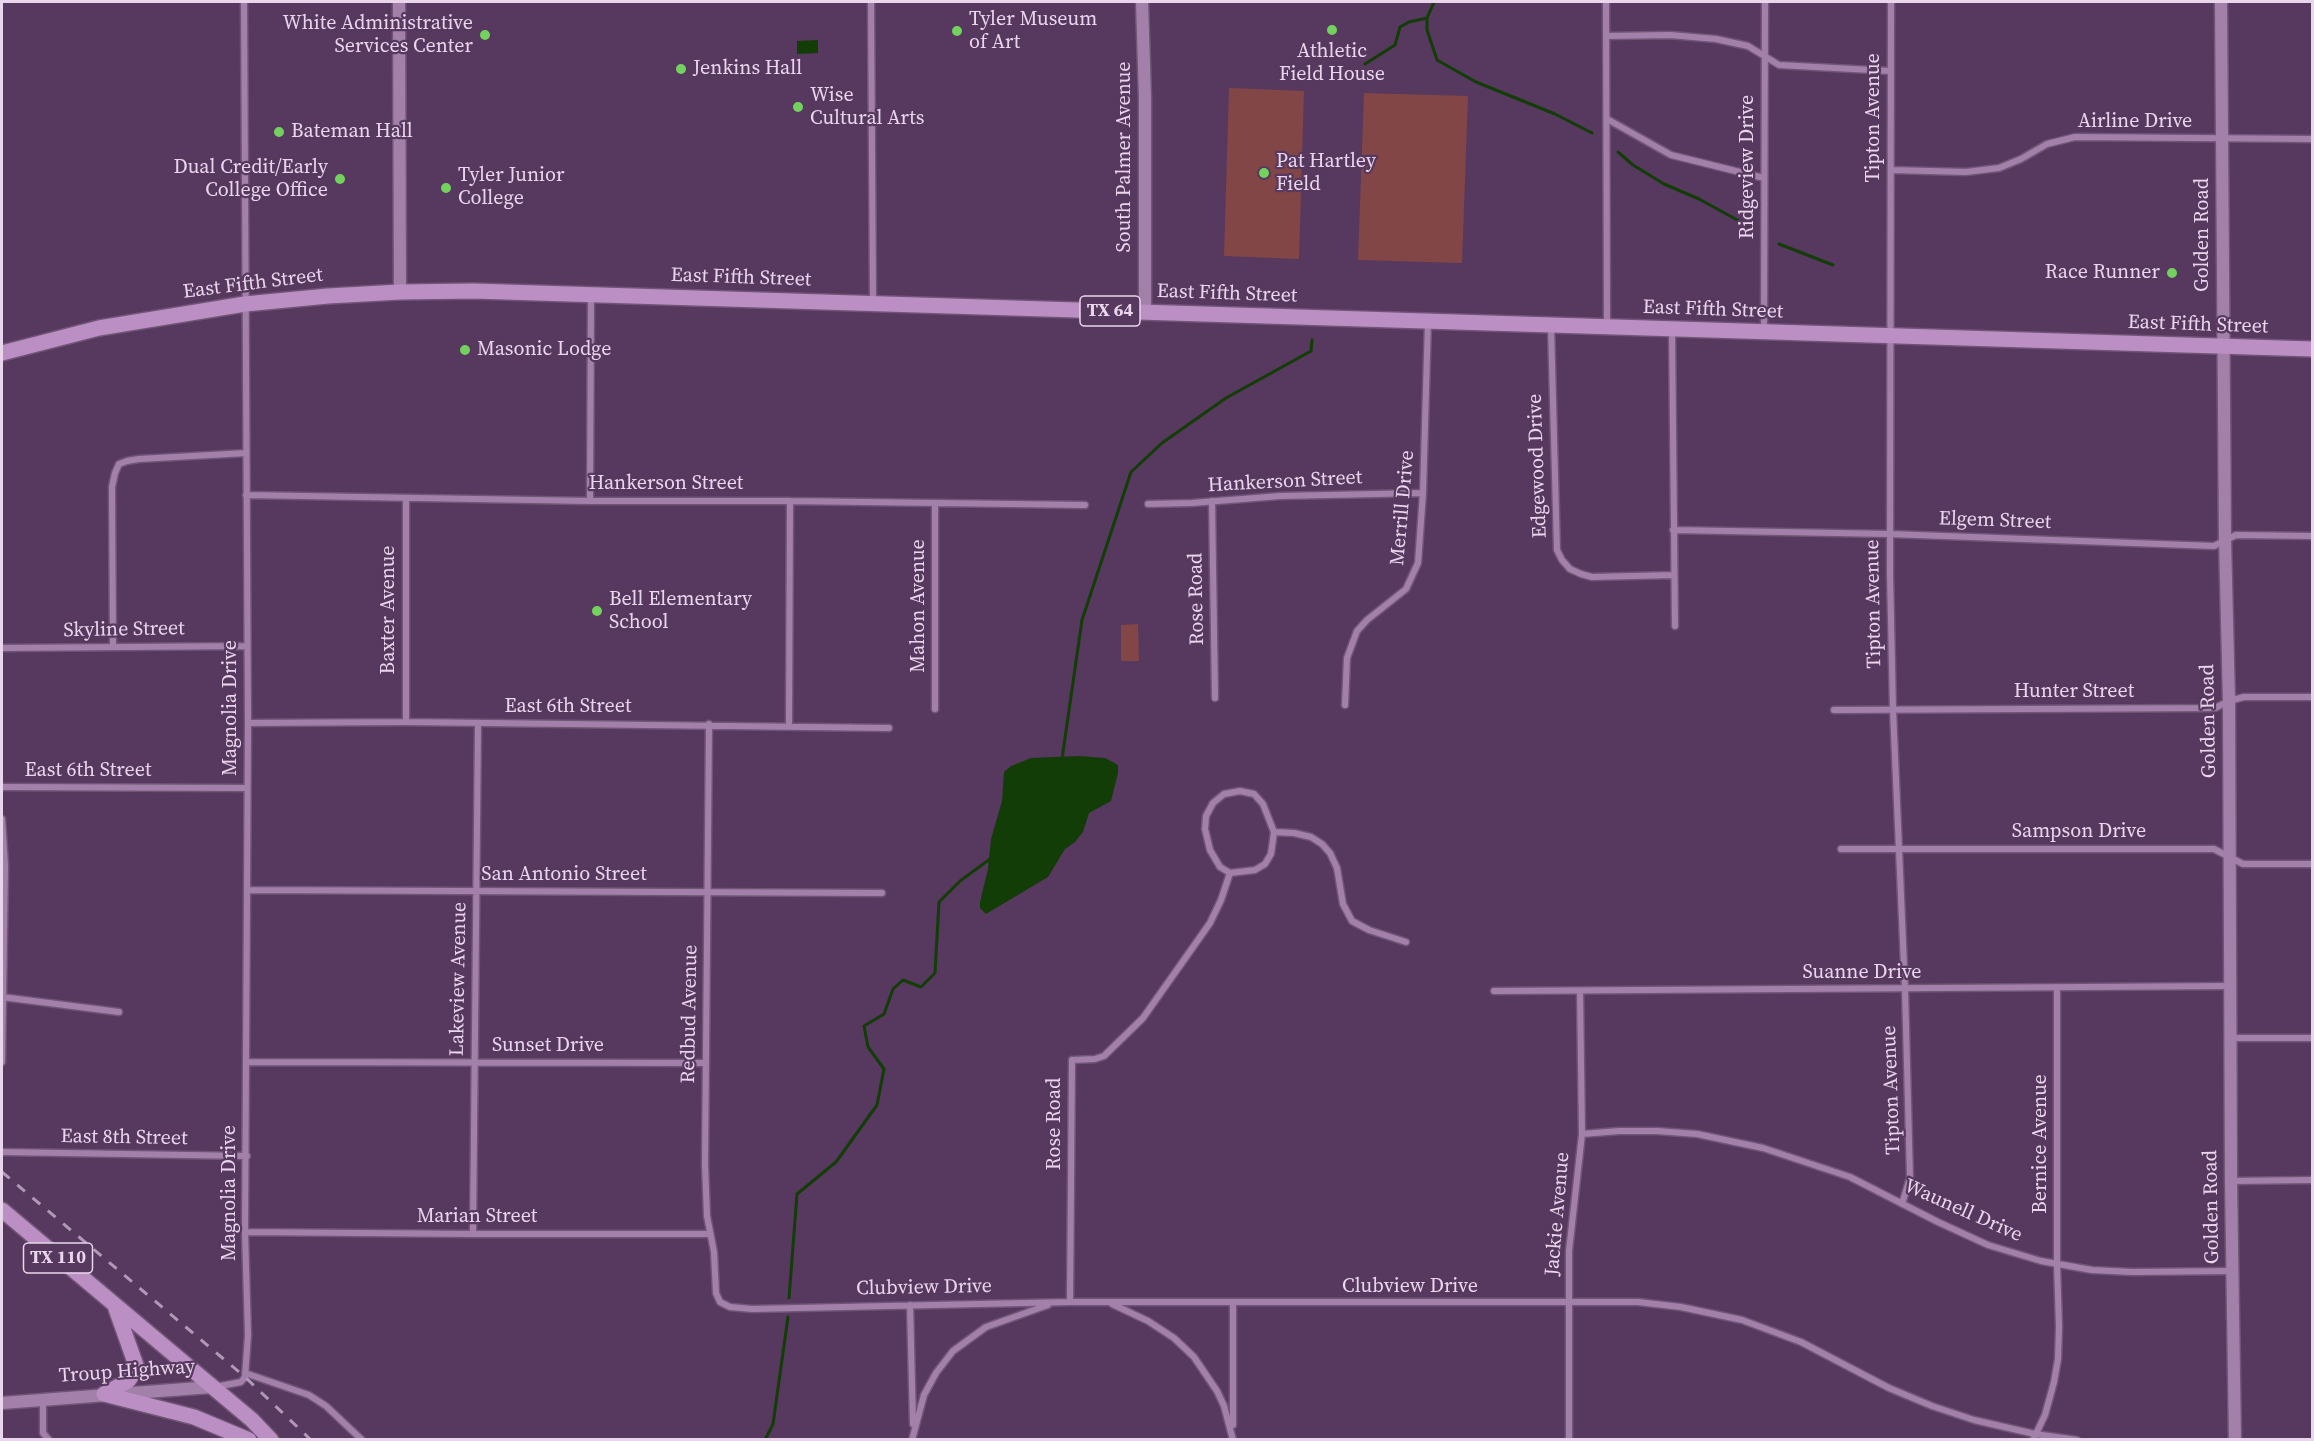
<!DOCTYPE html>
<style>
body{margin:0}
#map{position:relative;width:2314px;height:1441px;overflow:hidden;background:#57385e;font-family:"Source Serif 4",serif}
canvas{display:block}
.frame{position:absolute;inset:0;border:3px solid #e9d6ed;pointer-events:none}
</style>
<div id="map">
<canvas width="2314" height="1441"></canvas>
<div class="frame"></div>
</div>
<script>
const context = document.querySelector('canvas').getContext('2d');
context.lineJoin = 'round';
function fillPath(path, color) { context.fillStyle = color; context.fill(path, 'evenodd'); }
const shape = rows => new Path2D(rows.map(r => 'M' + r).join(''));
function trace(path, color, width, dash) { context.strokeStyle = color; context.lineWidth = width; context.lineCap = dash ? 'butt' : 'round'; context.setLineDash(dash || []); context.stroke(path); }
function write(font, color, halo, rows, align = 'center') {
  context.font = font + ' "Source Serif 4",serif'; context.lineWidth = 4.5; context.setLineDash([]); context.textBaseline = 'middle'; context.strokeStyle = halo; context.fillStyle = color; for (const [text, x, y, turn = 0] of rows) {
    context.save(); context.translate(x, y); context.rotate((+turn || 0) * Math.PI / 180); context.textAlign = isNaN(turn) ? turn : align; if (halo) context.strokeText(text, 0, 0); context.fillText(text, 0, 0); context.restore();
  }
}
fillPath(shape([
 [1229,88,1304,91,1299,259,1224,256],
 [1364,93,1468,96,1462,263,1358,260],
 [1138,624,1139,661,1121,661,1121,625]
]), '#834647');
fillPath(shape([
 [818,40,818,53,797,54,797,41],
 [1079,756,1105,758,1118,765,1118,773,1111,801,1089,813,1083,832,1075,842,1065,849,1048,877,986,914,980,908,980,902,988,869,991,839,1002,801,1004,772,1011,766,1031,758]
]), '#123d07');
trace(shape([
 [1434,2,1427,18,1427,30,1437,60,1476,82,1555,114,1592,133],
 [1365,64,1395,45,1400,27,1409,22,1427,18],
 [1618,152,1633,165,1664,184,1699,199,1752,228],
 [1779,244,1833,265],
 [1062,759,1082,620,1131,472,1162,443,1226,398,1311,351,1312,340],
 [789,1298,797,1194,836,1162,877,1105,884,1069,868,1047,864,1026,884,1014,893,989,903,980,921,987,935,973,939,902,960,881,990,859],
 [765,1440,773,1424,788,1317]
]), '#123d07', 3);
const street = shape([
 [871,2,873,302],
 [1606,2,1607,325],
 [1891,2,1890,574,1893,710,1905,989,1910,1178,1902,1204],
 [1606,36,1670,35,1716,39,1748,46,1779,65,1890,71],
 [1607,119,1671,155,1764,178],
 [1891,170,1966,172,1999,168,2021,159,2047,144,2075,137,2312,139],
 [1551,326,1557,550,1562,560,1570,569,1581,574,1592,577,1674,575],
 [1672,330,1675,626],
 [1764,332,1765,2],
 [246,495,590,501,790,501,1085,505],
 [590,501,591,295],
 [1212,501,1215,698],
 [935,504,935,709],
 [1148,504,1192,503,1280,496,1423,493],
 [1673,530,1890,534,2214,546,2236,535,2312,536],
 [113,647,112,487,115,473,119,464,127,461,139,459,246,453],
 [2,648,247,646],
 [1345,705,1347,658,1357,631,1367,620,1406,589,1418,563,1423,493,1428,322],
 [1834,710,2215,708,2229,701,2244,697,2312,697],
 [406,722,406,498],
 [248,723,406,722,889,728],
 [709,724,705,1164,707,1216,714,1252,716,1293,720,1302,730,1307,752,1309,1070,1302,1638,1302,1681,1307,1742,1320,1801,1342,1889,1388,1932,1406,1974,1420,2035,1434,2077,1440],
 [789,725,790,501],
 [2,787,247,788],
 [2,819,5,866,2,1062],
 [1274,832,1271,854,1265,864,1255,870,1230,873,1220,867,1210,850,1205,829,1206,816,1213,803,1224,794,1240,791,1254,794,1263,804,1274,832,1294,833,1311,837,1322,844,1330,853,1337,868,1343,904,1352,921,1369,930,1406,942],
 [1841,849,2214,849,2243,864,2312,864],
 [247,890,882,893],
 [1494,991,2230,986],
 [2,997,119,1012],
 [2230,1038,2312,1038],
 [246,1062,706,1063],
 [1582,1134,1619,1131,1657,1131,1697,1134,1763,1148,1850,1177,1938,1222,1988,1245,2041,1261,2092,1270,2132,1272,2233,1271],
 [2,1152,247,1156],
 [2231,1181,2312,1180],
 [245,1232,473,1234,709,1234],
 [473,1234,478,724],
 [1070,1302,1072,1060,1095,1059,1104,1056,1143,1018,1210,923,1221,900,1230,873],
 [1233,1303,1233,1425],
 [1112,1304,1148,1321,1174,1338,1194,1357,1217,1391,1224,1406,1233,1440],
 [910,1305,913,1424],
 [245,1373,309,1395,326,1406,362,1440],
 [215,1387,241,1382,245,1377,248,1335,245,1232,248,723,244,2],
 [43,1399,43,1433,49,1440],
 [912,1440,924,1395,936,1373,953,1351,986,1327,1048,1305],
 [1569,1440,1569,1251,1582,1134,1580,991],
 [2033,1440,2045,1415,2054,1382,2058,1359,2059,1327,2057,1264,2057,988]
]);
const secondary = shape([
 [399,2,400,292],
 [1142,2,1145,98,1145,312],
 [2221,2,2225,540,2229,701,2231,1181,2235,1440],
 [2,1403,212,1387]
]);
const primary = shape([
 [2,353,99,328,245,304,328,296,400,292,474,291,2312,349],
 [2,1210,252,1420,271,1440],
 [104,1394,194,1417,249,1440],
 [104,1394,128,1381,137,1368,116,1309]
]);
trace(street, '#705576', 9);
trace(secondary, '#705576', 15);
trace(primary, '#705576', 18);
trace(street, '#a380aa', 6);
trace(secondary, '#a380aa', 12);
trace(primary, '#bb8fc4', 15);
trace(shape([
 [2,1172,245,1377,311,1440]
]), '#b099b6', 3, [10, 10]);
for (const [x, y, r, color] of [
 [1332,30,6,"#72d25d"],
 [957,31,6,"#72d25d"],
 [485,35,6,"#72d25d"],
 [681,69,6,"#72d25d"],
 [798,107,6,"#72d25d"],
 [279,132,6,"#72d25d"],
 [1264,173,6,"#72d25d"],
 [340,179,6,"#72d25d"],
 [446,188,6,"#72d25d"],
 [2172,273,6,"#72d25d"],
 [465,350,6,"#72d25d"],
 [597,611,6,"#72d25d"]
]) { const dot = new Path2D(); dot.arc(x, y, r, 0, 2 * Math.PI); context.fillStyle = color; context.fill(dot); trace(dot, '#57385e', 2); }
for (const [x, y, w] of [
 [1110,311,60],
 [58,1258,69]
]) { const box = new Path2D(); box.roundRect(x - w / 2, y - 15, w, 30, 4.5); context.fillStyle = '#57385e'; context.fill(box); trace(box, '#e9d6ed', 1.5); }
write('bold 18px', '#e9d6ed', null, [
 ["TX 64",1110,311],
 ["TX 110",58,1258]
]);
write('20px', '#e9d6ed', '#57385e', [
 ["Tyler Museum",969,20],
 ["of Art",969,43],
 ["White Administrative",473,24,"right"],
 ["Services Center",473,47,"right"],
 ["Athletic",1332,52,"center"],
 ["Field House",1332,75,"center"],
 ["Jenkins Hall",693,69],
 ["Wise",810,96],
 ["Cultural Arts",810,119],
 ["Bateman Hall",291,132],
 ["Pat Hartley",1276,162],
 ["Field",1276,185],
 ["Dual Credit/Early",328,168,"right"],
 ["College Office",328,191,"right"],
 ["Tyler Junior",458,176],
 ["College",458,199],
 ["Race Runner",2160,273,"right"],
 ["Masonic Lodge",477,350],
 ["Bell Elementary",609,600],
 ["School",609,623]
], 'left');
write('20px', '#e9d6ed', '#57385e', [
 ["Tipton Avenue",1874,118,-90],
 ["Airline Drive",2135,122],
 ["South Palmer Avenue",1125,157,-90],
 ["Ridgeview Drive",1748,167,-90],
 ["Golden Road",2203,235,-90],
 ["East Fifth Street",741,278,2],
 ["East Fifth Street",253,284,-7],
 ["East Fifth Street",1227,294,2],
 ["East Fifth Street",1713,310,2],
 ["East Fifth Street",2198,325,2],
 ["Edgewood Drive",1538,466,-92],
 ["Hankerson Street",1285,482,-3],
 ["Hankerson Street",666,484],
 ["Merrill Drive",1403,508,-85],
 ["Elgem Street",1995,521,2],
 ["Rose Road",1197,599,-91],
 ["Tipton Avenue",1874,604,-91],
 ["Mahon Avenue",919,606,-90],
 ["Baxter Avenue",389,610,-90],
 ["Skyline Street",124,630,-1],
 ["Hunter Street",2074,692],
 ["East 6th Street",568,707],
 ["Magnolia Drive",231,708,-90],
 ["Golden Road",2209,721,-91],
 ["East 6th Street",88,771],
 ["Sampson Drive",2079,832],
 ["San Antonio Street",564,875],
 ["Suanne Drive",1862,973],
 ["Lakeview Avenue",459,979,-89],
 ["Redbud Avenue",690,1014,-89],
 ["Sunset Drive",548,1046],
 ["Tipton Avenue",1892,1090,-92],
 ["Rose Road",1055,1124,-90],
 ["East 8th Street",124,1138,1],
 ["Bernice Avenue",2041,1144,-90],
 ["Magnolia Drive",230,1193,-90],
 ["Golden Road",2212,1207,-91],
 ["Waunell Drive",1963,1211,24],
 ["Jackie Avenue",1558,1214,-85],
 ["Marian Street",477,1217],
 ["Clubview Drive",1410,1287],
 ["Clubview Drive",924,1288,-1],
 ["Troup Highway",127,1372,-4]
]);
</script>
